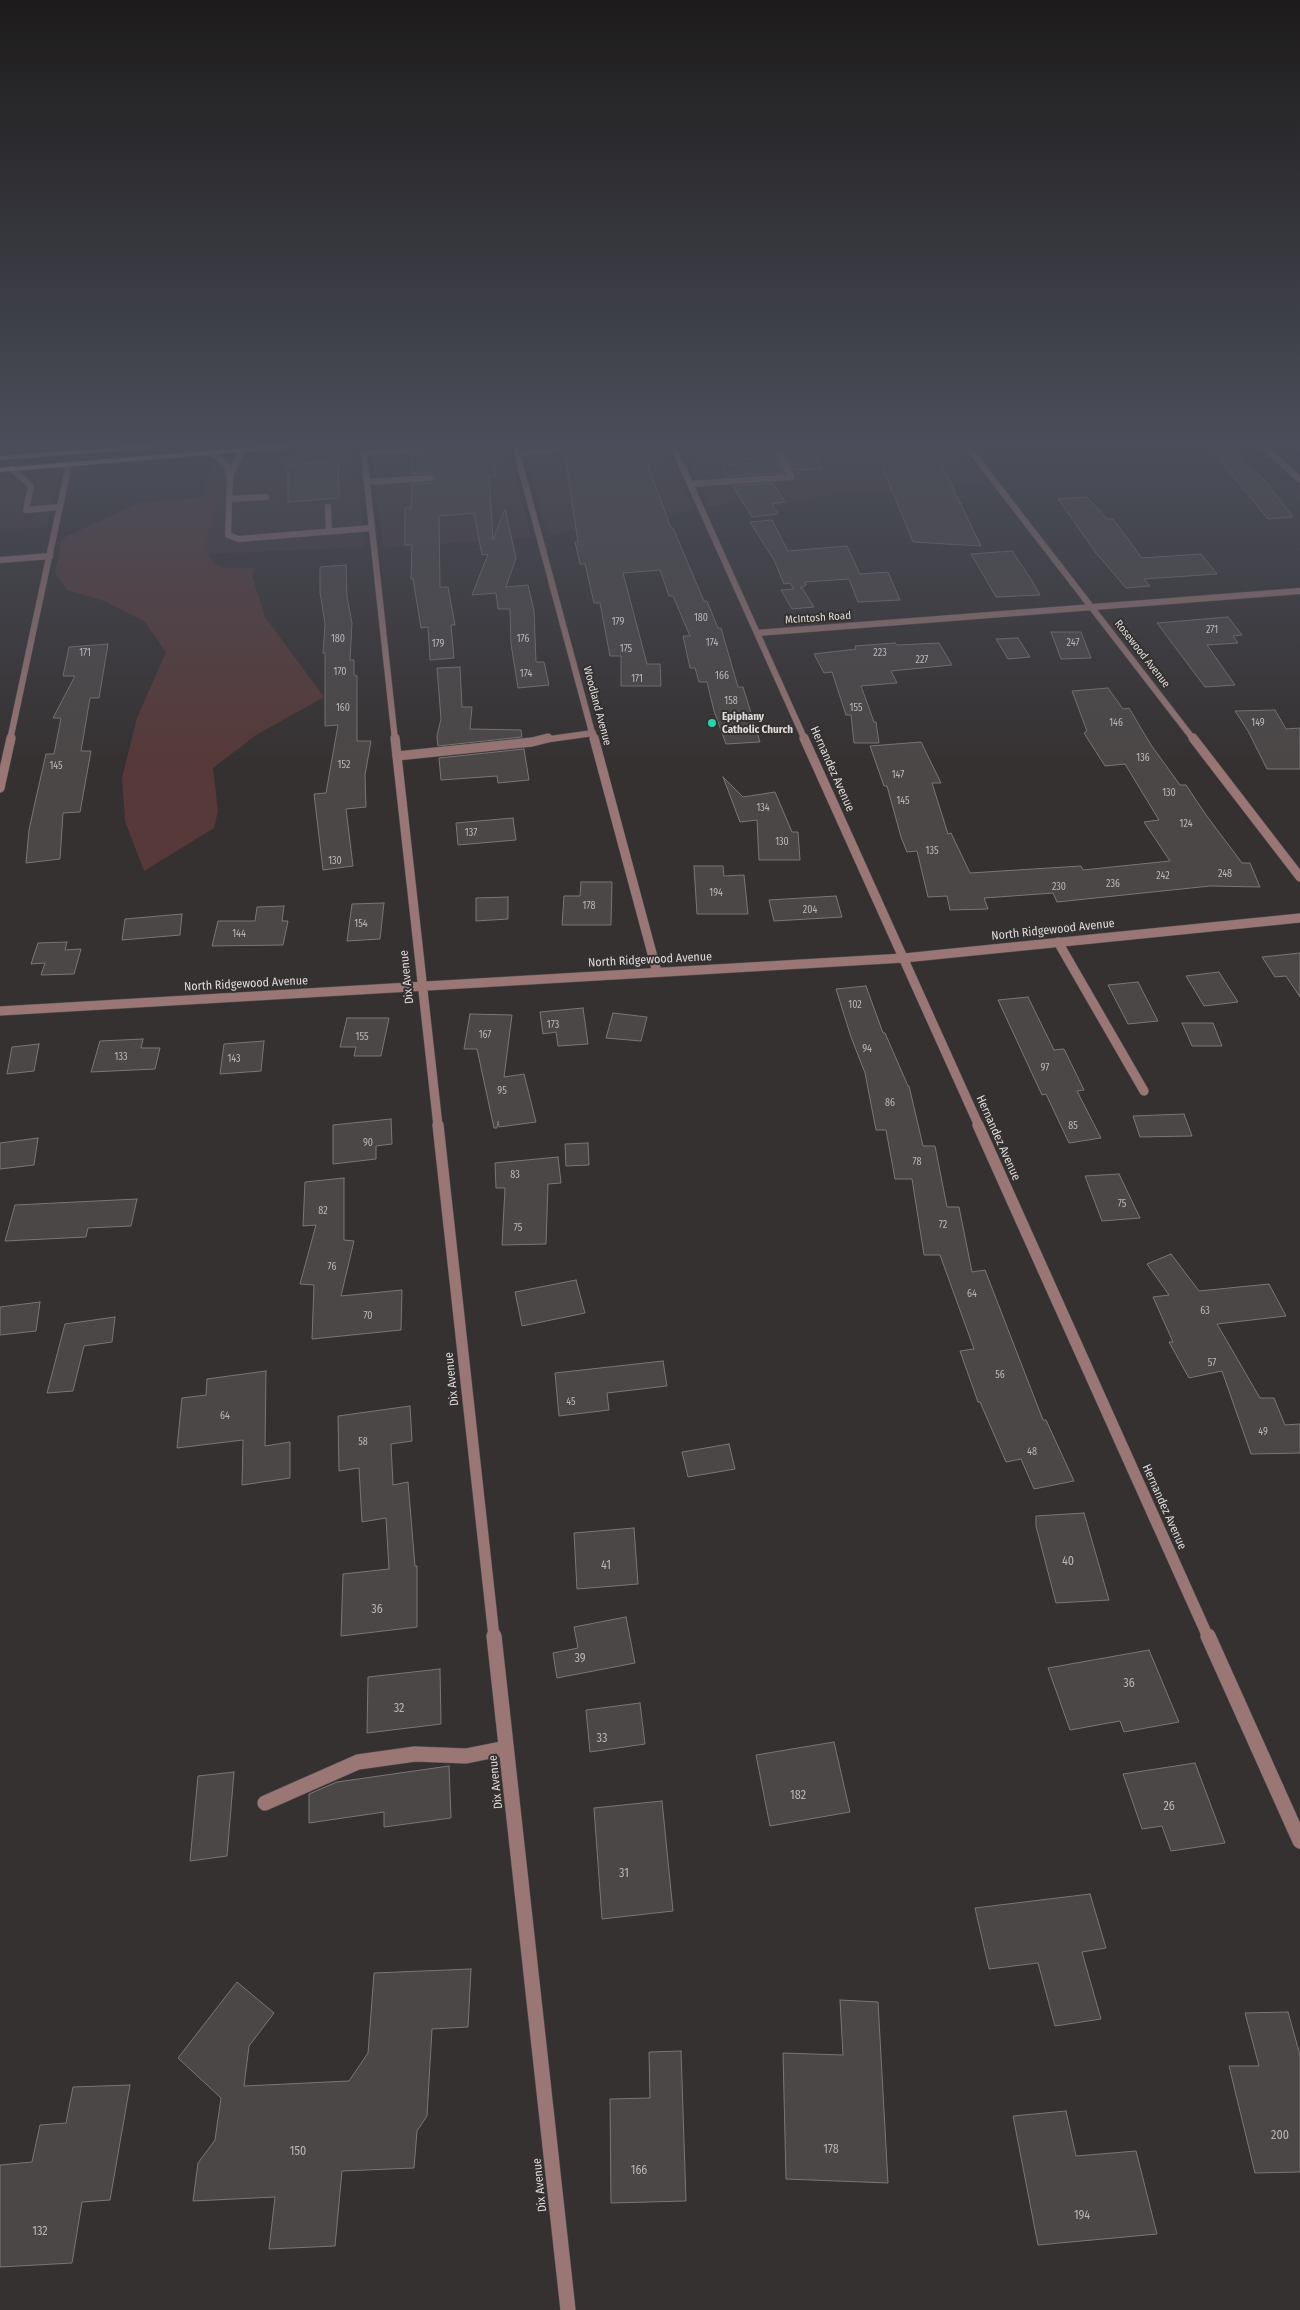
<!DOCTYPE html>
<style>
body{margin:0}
canvas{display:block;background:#353131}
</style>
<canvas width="1300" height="2310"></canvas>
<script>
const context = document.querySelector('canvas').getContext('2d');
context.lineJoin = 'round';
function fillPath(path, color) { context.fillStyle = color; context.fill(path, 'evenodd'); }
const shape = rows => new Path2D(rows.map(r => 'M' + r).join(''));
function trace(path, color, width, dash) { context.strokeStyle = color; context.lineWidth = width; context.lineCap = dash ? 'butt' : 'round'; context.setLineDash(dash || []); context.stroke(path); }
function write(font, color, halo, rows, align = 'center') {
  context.font = font + ' "Fira Sans Condensed",sans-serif'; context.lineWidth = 4; context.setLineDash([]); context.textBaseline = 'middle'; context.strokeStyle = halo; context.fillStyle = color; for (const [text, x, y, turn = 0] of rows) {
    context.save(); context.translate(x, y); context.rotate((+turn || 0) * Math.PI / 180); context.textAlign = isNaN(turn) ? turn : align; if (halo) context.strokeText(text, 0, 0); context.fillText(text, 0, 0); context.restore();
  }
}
fillPath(shape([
 [0,446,106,446,0,455],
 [402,446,508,446,531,537,383,548,371,449],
 [523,446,666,446,694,510,548,535],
 [681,446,959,446,988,484,738,502,709,507],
 [356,450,365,547,209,554,204,544,217,510,212,502,201,497,213,462],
 [59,474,47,527,0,529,0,479]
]), '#443838');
fillPath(shape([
 [201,497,212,502,217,510,204,544,214,564,227,568,256,568,252,576,265,617,324,697,256,735,213,768,218,811,214,828,144,871,125,821,122,778,137,718,166,652,145,622,105,601,67,590,55,573,62,540,67,536,139,503]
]), '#563938');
const building = shape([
 [746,446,770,446,783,473,728,476,721,465,753,463,746,446],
 [781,446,812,446,821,469,793,470,781,446],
 [1208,446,1228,446,1267,483,1293,517,1268,519,1208,446],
 [493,448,495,476,489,476,493,540,505,509,516,558,506,587,528,585,534,611,536,662,544,662,549,685,518,688,511,644,510,609,498,609,496,593,472,595,488,554,482,555,474,513,439,516,440,587,448,587,455,625,451,625,454,658,430,660,428,627,421,628,413,579,411,579,412,545,405,545,405,508,411,508,412,484,431,483,435,478,430,473,412,474,412,455,464,450,470,454,474,449,493,448],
 [934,449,981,546,913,542,876,452,934,449],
 [643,452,671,528,673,528,704,601,707,601,718,628,721,628,738,687,743,687,760,742,726,744,714,711,707,682,699,682,695,668,690,668,683,636,690,636,673,596,669,596,660,570,623,573,647,664,660,664,661,686,621,686,621,656,610,656,600,603,594,603,585,564,580,564,575,542,578,542,565,455,643,452],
 [338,461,339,498,288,502,288,465,338,461],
 [773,483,785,502,772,504,778,514,752,517,733,486,773,483],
 [1087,497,1107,519,1113,519,1142,558,1201,554,1217,574,1144,579,1150,586,1126,588,1096,553,1058,499,1087,497],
 [772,520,788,551,847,546,860,574,888,572,900,600,858,602,849,579,805,582,806,585,800,588,802,588,814,607,792,609,781,590,794,589,790,583,784,584,774,560,750,522,772,520],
 [1012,551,1031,579,1040,595,996,597,971,554,1012,551],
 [346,565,347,597,352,623,350,660,354,660,354,675,357,676,357,741,371,741,365,775,366,807,346,809,353,866,323,870,314,794,326,793,338,725,325,726,325,653,323,653,325,624,320,592,320,567,346,565],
 [1228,617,1242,635,1233,636,1238,643,1207,645,1235,685,1205,687,1157,623,1228,617],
 [1051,632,1081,632,1091,658,1061,659,1051,632],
 [1018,638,1030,657,1008,659,996,639,1018,638],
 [895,643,897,645,939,643,952,665,891,671,897,683,861,686,874,722,876,722,879,743,854,743,851,715,846,715,832,672,824,673,814,654,856,649,855,646,895,643],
 [108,644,99,698,90,698,81,751,91,751,80,812,63,813,60,859,26,863,29,830,36,798,46,754,54,754,61,718,53,718,75,676,63,676,69,647,108,644],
 [460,667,462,707,472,707,470,729,521,730,522,737,438,746,437,736,441,719,437,668,460,667],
 [1108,688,1123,709,1129,708,1151,745,1180,785,1186,785,1206,815,1242,863,1250,863,1260,887,1210,886,1057,902,1053,893,984,898,988,909,950,910,947,896,928,897,917,851,907,852,901,837,887,786,884,786,870,746,921,742,941,783,932,783,948,834,951,833,970,873,1081,866,1083,870,1170,861,1144,822,1159,820,1125,764,1105,766,1084,733,1087,731,1072,691,1108,688],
 [1275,710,1286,729,1300,728,1300,769,1267,769,1248,731,1235,711,1275,710],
 [524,749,529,780,498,783,497,776,441,780,439,758,524,749],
 [723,777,743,797,775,792,792,832,798,832,800,860,759,860,757,820,740,822,723,777],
 [513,818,516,840,458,845,456,823,513,818],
 [694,866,723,866,724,876,744,875,748,914,697,914,694,866],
 [581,882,612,882,611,925,562,925,564,896,580,896,581,882],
 [836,896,842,917,774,921,769,900,836,896],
 [508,897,508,919,476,921,476,898,508,897],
 [384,903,380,939,347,941,352,904,384,903],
 [284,906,282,921,288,921,283,945,212,946,218,921,255,921,257,907,284,906],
 [182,914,180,935,122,940,125,919,182,914],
 [67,942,65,950,81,949,74,974,41,975,45,963,31,964,38,943,67,942],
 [1300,953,1300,997,1286,976,1275,977,1262,957,1300,953],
 [1219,972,1238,1002,1204,1006,1186,976,1219,972],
 [1138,982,1158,1021,1128,1024,1108,985,1138,982],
 [866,986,883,1033,885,1033,908,1086,909,1086,923,1146,935,1146,947,1207,959,1207,972,1272,985,1270,1043,1420,1046,1420,1074,1481,1034,1489,1021,1459,1006,1462,980,1402,978,1402,960,1351,974,1349,940,1255,924,1255,912,1179,895,1179,886,1130,876,1130,865,1073,851,1037,836,989,866,986],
 [1028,997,1054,1050,1064,1049,1084,1090,1077,1091,1101,1138,1069,1143,1046,1094,1042,1095,998,1000,1028,997],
 [583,1008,588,1044,558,1046,556,1032,543,1034,540,1012,583,1008],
 [613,1013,647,1017,641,1041,606,1038,613,1013],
 [470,1014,512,1015,504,1077,524,1074,536,1122,499,1127,498,1121,497,1128,494,1128,477,1049,464,1049,470,1014],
 [347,1018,389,1018,381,1056,354,1056,356,1047,340,1047,347,1018],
 [1182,1023,1213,1023,1222,1046,1192,1046,1182,1023],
 [143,1039,141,1048,160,1048,155,1069,91,1072,100,1041,143,1039],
 [264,1041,261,1071,220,1074,224,1044,264,1041],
 [39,1044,34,1071,7,1074,12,1047,39,1044],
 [1184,1114,1192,1136,1140,1137,1133,1116,1184,1114],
 [391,1119,392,1144,376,1146,376,1159,333,1164,333,1125,391,1119],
 [38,1138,34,1165,0,1169,0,1143,38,1138],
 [588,1143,589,1165,566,1166,565,1144,588,1143],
 [558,1157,561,1183,548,1184,546,1244,502,1245,505,1188,496,1188,495,1163,558,1157],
 [1119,1174,1140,1218,1102,1221,1085,1176,1119,1174],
 [344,1178,344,1240,354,1241,341,1296,402,1290,401,1330,312,1339,314,1285,300,1284,316,1225,303,1226,305,1182,344,1178],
 [137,1199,131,1226,88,1228,86,1237,5,1241,15,1205,137,1199],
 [1171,1254,1199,1291,1269,1284,1286,1316,1217,1324,1260,1398,1274,1398,1285,1425,1300,1424,1300,1453,1251,1454,1222,1371,1189,1378,1169,1342,1173,1342,1153,1297,1169,1295,1147,1264,1171,1254],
 [576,1280,585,1313,522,1326,515,1292,576,1280],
 [40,1302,36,1331,0,1335,0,1307,40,1302],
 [115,1317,112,1342,84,1346,73,1391,47,1393,65,1324,115,1317],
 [663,1361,667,1386,607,1393,609,1410,559,1416,555,1373,663,1361],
 [266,1371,265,1446,290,1442,290,1478,242,1485,243,1440,177,1448,182,1398,206,1395,207,1379,266,1371],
 [410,1406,412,1441,391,1444,393,1485,408,1482,415,1566,417,1566,417,1627,341,1636,343,1574,389,1569,386,1518,362,1522,359,1468,339,1471,338,1416,410,1406],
 [729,1444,735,1469,688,1477,682,1452,729,1444],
 [1084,1513,1109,1600,1056,1603,1036,1526,1036,1516,1084,1513],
 [634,1528,638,1584,577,1589,574,1533,634,1528],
 [626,1617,635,1663,557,1678,553,1653,578,1648,574,1627,626,1617],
 [1149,1650,1179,1722,1124,1732,1120,1721,1070,1730,1048,1668,1149,1650],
 [440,1669,441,1724,367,1733,368,1677,440,1669],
 [640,1703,645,1744,590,1752,586,1710,640,1703],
 [834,1742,850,1812,770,1826,756,1755,834,1742],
 [1195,1763,1225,1843,1171,1851,1162,1826,1142,1829,1123,1774,1195,1763],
 [449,1766,451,1818,384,1827,384,1812,309,1823,309,1794,337,1782,449,1766],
 [234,1772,227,1856,190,1861,198,1776,234,1772],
 [662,1801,673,1911,602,1919,594,1808,662,1801],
 [1090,1894,1106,1948,1082,1952,1101,2019,1055,2026,1038,1963,989,1969,975,1908,1090,1894],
 [471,1969,468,2027,432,2029,427,2116,417,2131,414,2168,342,2171,335,2246,269,2249,275,2197,193,2201,198,2163,215,2140,221,2098,178,2058,237,1982,274,2013,249,2046,244,2086,349,2081,368,2053,374,1973,471,1969],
 [840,2000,878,2002,888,2183,786,2179,783,2053,843,2055,840,2000],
 [1288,2012,1300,2055,1300,2172,1255,2173,1229,2066,1259,2066,1245,2013,1288,2012],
 [681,2051,686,2201,611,2203,610,2099,650,2098,649,2052,681,2051],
 [130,2085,110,2200,82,2202,72,2263,0,2267,0,2165,32,2162,40,2125,66,2123,73,2087,130,2085],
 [1066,2111,1076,2156,1136,2151,1157,2234,1038,2245,1013,2116,1066,2111]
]);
fillPath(building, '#4b4746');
trace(building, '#7b7676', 1);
const serviceFar2 = shape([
 [468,446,469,449],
 [211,452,227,465,230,476,242,450],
 [364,453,421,449,421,446],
 [517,453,602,446],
 [12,469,31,486,26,510,60,507],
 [230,476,228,535,239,539,372,528],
 [367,482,430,478],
 [690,484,791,477,775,446],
 [229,499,266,497],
 [328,507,329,531],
 [0,560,50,556],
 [543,740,593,733]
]);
const serviceFar1 = shape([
 [397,756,532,742,548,738],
 [1058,942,1144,1091]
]);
const service = shape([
 [265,1803,358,1762,415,1754,466,1756,506,1748]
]);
const minorFar3 = shape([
 [363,446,395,740],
 [515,446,594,740],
 [673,446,805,740],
 [967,446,1194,740],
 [1263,446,1300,480],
 [757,633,1300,591],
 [10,740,69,464]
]);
const minorFar2 = shape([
 [395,738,438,1126],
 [594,738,657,972],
 [804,738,979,1126],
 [1193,738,1300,877],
 [0,788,11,738]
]);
const minorFar1 = shape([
 [438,1125,494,1637],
 [978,1125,1208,1637]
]);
const minor = shape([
 [494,1636,568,2310],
 [1208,1636,1300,1841]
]);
const tertiary = shape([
 [0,1011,904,958,1300,918]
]);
const primary = shape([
 [130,446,159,446,155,448,0,460,0,456,130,446],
 [266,446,293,446,289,448,0,472,0,468,266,446]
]);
trace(serviceFar2, '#535050', 7);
trace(serviceFar1, '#535050', 10);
trace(service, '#535050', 16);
trace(minorFar3, '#535050', 7);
trace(minorFar2, '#535050', 10);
trace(minorFar1, '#535050', 12);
trace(minor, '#535050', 16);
trace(tertiary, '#535050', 10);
trace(primary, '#535050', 2);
trace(serviceFar2, '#9a7674', 6);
trace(serviceFar1, '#9a7674', 9);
trace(service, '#9a7674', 15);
trace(minorFar3, '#9a7674', 6);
trace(minorFar2, '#9a7674', 9);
trace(minorFar1, '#9a7674', 11);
trace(minor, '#9a7674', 15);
trace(tertiary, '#9a7674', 9);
fillPath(primary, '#f9beba');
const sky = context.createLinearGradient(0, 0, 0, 769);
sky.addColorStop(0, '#1d1b1b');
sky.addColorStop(0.58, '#4b4e5a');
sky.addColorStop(1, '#4b4e5a00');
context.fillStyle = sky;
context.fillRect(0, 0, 1300, 769);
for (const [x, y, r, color] of [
 [712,723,5,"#27d5ad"]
]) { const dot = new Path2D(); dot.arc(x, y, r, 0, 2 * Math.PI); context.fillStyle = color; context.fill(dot); trace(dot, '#353131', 2); }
write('10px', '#b9b6b6', null, [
 ["180",701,618],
 ["179",618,622],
 ["271",1212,630],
 ["180",338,639],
 ["176",523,639],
 ["174",712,643],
 ["247",1073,643],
 ["179",438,644],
 ["175",626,649],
 ["171",85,653],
 ["223",880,653],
 ["227",922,660],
 ["170",340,672],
 ["174",526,674],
 ["166",722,676],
 ["171",637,679],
 ["158",731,701],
 ["160",343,708],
 ["155",856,708],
 ["146",1116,723],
 ["149",1258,723],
 ["136",1143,758],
 ["152",344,765],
 ["145",56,766],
 ["147",898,775],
 ["130",1169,793],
 ["145",903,801],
 ["134",763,808],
 ["124",1186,824],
 ["137",471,833],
 ["130",782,842],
 ["135",932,851],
 ["130",335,861],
 ["248",1225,874],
 ["242",1163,876],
 ["236",1113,884],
 ["230",1059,887],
 ["194",716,893],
 ["178",589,906],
 ["204",810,910],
 ["154",361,924],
 ["144",239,934],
 ["102",855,1005],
 ["173",553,1025],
 ["167",485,1035],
 ["155",362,1037],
 ["94",867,1049],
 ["133",121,1057],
 ["143",234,1059],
 ["97",1045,1068],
 ["95",502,1091],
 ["86",890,1103],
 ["85",1073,1126],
 ["90",368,1143],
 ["78",917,1162],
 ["83",515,1175],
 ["75",1122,1204],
 ["82",323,1211],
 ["72",943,1225],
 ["75",518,1228],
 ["76",332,1267],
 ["64",972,1294],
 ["63",1205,1311],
 ["70",368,1316],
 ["57",1212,1363],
 ["56",1000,1375],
 ["45",571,1402],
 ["64",225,1416],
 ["49",1263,1432],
 ["58",363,1442],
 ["48",1032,1452]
]);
write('11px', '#dedbdb', '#353131', [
 ["McIntosh Road",818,618,-4],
 ["Rosewood Avenue",1142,654,52],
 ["Woodland Avenue",597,706,75]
]);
write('bold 11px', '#dedbdb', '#353131', [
 ["Epiphany",722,717],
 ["Catholic Church",722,730]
], 'left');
write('12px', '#dedbdb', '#353131', [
 ["Hernandez Avenue",832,769,66],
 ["North Ridgewood Avenue",1053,930,-6],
 ["North Ridgewood Avenue",650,960,-3],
 ["Dix Avenue",407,977,-96],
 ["North Ridgewood Avenue",246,984,-3],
 ["Hernandez Avenue",998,1138,66],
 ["Dix Avenue",452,1379,-96],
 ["Hernandez Avenue",1164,1507,66],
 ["Dix Avenue",496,1782,-96],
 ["Dix Avenue",540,2185,-96]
]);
write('12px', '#b9b6b6', null, [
 ["40",1068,1562],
 ["41",606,1566],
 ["36",377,1610],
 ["39",580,1659],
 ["36",1129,1684],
 ["32",399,1709],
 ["33",602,1739],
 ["182",798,1796],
 ["26",1169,1807],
 ["31",624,1874],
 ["200",1280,2136],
 ["178",831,2150],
 ["150",298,2152],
 ["166",639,2171],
 ["194",1082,2216],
 ["132",40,2232]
]);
</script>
